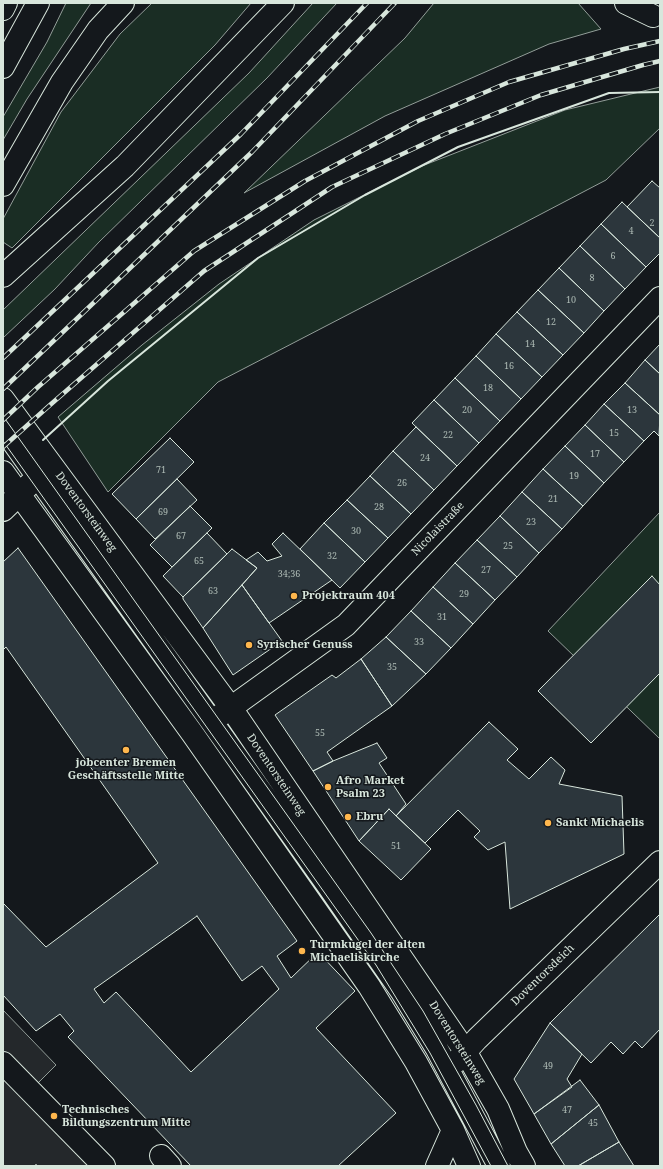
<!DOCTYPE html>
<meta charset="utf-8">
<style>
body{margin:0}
#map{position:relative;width:663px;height:1169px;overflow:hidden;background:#14181c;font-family:"Noto Serif",serif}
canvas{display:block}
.frame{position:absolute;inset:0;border:4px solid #d8e6dc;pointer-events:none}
</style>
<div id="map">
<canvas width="663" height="1169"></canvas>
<div class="frame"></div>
</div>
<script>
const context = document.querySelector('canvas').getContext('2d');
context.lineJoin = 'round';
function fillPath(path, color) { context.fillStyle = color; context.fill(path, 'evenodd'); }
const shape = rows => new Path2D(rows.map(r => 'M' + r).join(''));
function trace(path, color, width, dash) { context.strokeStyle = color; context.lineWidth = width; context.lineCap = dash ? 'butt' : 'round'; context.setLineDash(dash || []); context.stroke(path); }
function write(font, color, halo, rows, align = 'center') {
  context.font = font + ' "Noto Serif",serif'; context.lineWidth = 3; context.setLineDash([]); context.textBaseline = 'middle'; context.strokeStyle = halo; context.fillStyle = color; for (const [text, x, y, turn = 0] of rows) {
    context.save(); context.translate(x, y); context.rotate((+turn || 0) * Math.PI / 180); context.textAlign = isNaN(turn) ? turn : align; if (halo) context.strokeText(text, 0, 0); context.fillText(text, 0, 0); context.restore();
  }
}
const green = shape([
 [66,3,91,3,27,99,3,140,3,117,47,42,66,3],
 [152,3,251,3,215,45,12,248,3,242,3,219,61,112,120,34,152,3],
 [313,3,337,3,267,78,99,242,55,289,4,337,3,335,3,310,249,73,313,3],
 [434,3,578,3,601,29,549,44,385,116,244,193,405,38,434,3],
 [660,87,660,128,606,180,459,257,218,382,108,492,58,417,142,345,219,284,314,220,422,166,565,110,660,87],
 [660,512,660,739,548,631,660,512]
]);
fillPath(green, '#1a2d24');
trace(green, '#939e99', 1);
const parking = shape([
 [3,1010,56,1065,33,1088,107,1166,38,1166,36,1164,34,1166,3,1166,3,1010]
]);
fillPath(parking, '#24282b');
trace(parking, '#939e99', 1);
const building = shape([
 [652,181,660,188,660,238,627,207,652,181],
 [622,202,660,238,660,253,646,267,601,224,622,202],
 [601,224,646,267,625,289,580,246,601,224],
 [580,246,625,289,604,311,559,268,580,246],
 [559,268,604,311,584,333,538,290,559,268],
 [538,290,584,333,563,355,517,312,538,290],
 [517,312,563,355,542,377,496,334,517,312],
 [496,334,542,377,521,399,476,356,496,334],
 [660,344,660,374,645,360,660,344],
 [476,356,521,399,500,421,455,378,476,356],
 [645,360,660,374,660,415,625,383,645,360],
 [455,378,500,421,479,443,434,400,455,378],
 [625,383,660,415,659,436,654,431,644,441,604,404,625,383],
 [434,400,479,443,457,466,412,423,434,400],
 [604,404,644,441,624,462,585,425,604,404],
 [585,425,624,462,604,483,565,446,585,425],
 [416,427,457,466,434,490,393,451,416,427],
 [170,438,194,462,136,519,112,494,170,438],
 [565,446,604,483,583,506,543,469,565,446],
 [393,451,434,490,411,514,370,476,393,451],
 [543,469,583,506,562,529,522,492,543,469],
 [370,476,411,514,388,538,347,500,370,476],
 [177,479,197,500,155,539,136,519,177,479],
 [522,492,562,529,539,553,500,516,522,492],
 [347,500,388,538,365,562,324,523,347,500],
 [190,506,212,528,172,567,150,545,190,506],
 [500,516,539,553,517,577,477,540,500,516],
 [324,523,365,562,340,588,300,549,324,523],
 [207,533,227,554,183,597,163,576,207,533],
 [283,533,332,580,269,623,242,585,257,568,246,560,258,552,267,561,282,556,272,544,283,533],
 [477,540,517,577,495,600,455,563,477,540],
 [18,548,297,941,277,956,291,978,318,952,355,991,316,1028,396,1113,338,1166,191,1166,68,1037,74,1031,60,1014,36,1031,3,995,3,903,46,947,158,863,6,647,3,650,3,562,18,548],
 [197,916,242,981,262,966,279,989,191,1072,116,992,104,1003,94,989,197,916],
 [232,549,257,568,203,628,183,599,183,597,232,549],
 [455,563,495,600,473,624,433,587,455,563],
 [652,576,660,585,660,673,591,743,538,691,652,576],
 [242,585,282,641,233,675,203,628,242,585],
 [433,587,473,624,451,648,411,611,433,587],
 [411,611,451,648,426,674,386,637,411,611],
 [386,637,426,674,392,706,361,659,386,637],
 [361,659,392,706,327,752,333,761,313,771,275,715,332,675,336,678,361,659],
 [489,722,518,749,507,760,529,779,551,757,565,770,559,784,622,796,624,854,510,909,505,842,488,850,474,837,480,831,458,810,425,843,396,816,489,722],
 [377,743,387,758,379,763,406,804,396,816,389,809,359,841,313,771,333,761,377,743],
 [389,809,431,849,401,880,359,841,389,809],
 [660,914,660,1029,642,1048,635,1041,623,1054,611,1042,591,1063,550,1023,660,914],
 [550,1023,582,1054,567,1079,572,1087,534,1114,514,1079,550,1023],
 [580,1080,599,1105,551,1144,534,1114,580,1080],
 [599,1105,619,1142,578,1166,565,1166,551,1144,599,1105],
 [619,1142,634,1166,578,1166,619,1142]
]);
fillPath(building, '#2c363c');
trace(building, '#d8e6dc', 1);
const minor = shape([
 [3,399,231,708,465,1051,498,1109,516,1152,524,1166],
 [3,428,329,887,402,992,437,1049,499,1166],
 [3,472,192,733,369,986,416,1062,453,1130,469,1166],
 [3,510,31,483],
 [218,717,346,625,660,298],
 [457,1061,477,1039,660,862],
 [3,1063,104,1166],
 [161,1156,170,1166],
 [437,1166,453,1130]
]);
const highway = shape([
 [626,3,653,16],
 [3,9,6,3],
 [3,67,38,3],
 [3,185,62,82,98,30,123,3],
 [3,276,125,166,283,3]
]);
trace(minor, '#d8e6dc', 24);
trace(highway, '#d8e6dc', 24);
trace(minor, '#14181c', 22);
trace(highway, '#14181c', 22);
trace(shape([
 [3,416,371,933,423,1011,476,1105,508,1166],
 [3,441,376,965,430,1053,491,1166]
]), '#d8e6dc', 1);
const rail = shape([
 [3,358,241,134,367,3],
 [3,389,252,152,395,3],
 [3,420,38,387,194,251,305,181,418,121,509,82,624,49,660,41],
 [3,447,50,405,204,271,332,187,445,134,541,95,643,65,660,61]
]);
trace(rail, '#d8e6dc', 4.5);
trace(rail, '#14181c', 3, [9]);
trace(shape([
 [43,440,108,381,258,258,365,195,458,147,609,93,660,92]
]), '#d8e6dc', 2);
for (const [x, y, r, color] of [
 [294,596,4,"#ffb74d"],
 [249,645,4,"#ffb74d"],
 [126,750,4,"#ffb74d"],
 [328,787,4,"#ffb74d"],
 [348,817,4,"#ffb74d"],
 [548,823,4,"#ffb74d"],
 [302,951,4,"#ffb74d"],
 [54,1116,4,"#ffb74d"]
]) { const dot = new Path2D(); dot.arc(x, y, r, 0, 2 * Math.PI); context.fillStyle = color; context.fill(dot); trace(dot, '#14181c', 1.5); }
write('9px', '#adbab4', null, [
 ["2",652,223],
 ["4",631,231],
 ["6",613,256],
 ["8",592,278],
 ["10",571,300],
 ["12",551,322],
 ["14",530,344],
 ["16",509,366],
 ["18",488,388],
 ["20",467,410],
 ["13",632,410],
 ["15",614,433],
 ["22",448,435],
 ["17",595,454],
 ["24",425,458],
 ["71",161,470],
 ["19",574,476],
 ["26",402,483],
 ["21",553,499],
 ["28",379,507],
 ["69",163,512],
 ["23",531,522],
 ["30",356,531],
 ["67",181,536],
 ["25",508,546],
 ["32",332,556],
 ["65",199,561],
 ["27",486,570],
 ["34;36",289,574],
 ["63",213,591],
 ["29",464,594],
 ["31",442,617],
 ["33",419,642],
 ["35",392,667],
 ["55",320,733],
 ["51",396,846],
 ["49",548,1066],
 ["47",567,1110],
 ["45",593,1123]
]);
write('11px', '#d8e6dc', '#14181c', [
 ["Doventorsteinweg",86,512,54],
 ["Nicolaistraße",438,529,-46],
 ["Doventorsteinweg",276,775,56],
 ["Doventorsdeich",543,975,-44],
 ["Doventorsteinweg",457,1043,58]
]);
write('bold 11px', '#d8e6dc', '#14181c', [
 ["Projektraum 404",302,596],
 ["Syrischer Genuss",257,645],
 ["jobcenter Bremen",126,763,"center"],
 ["Geschäftsstelle Mitte",126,776,"center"],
 ["Afro Market",336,781],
 ["Psalm 23",336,794],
 ["Ebru",356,817],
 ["Sankt Michaelis",556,823],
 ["Turmkugel der alten",310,945],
 ["Michaeliskirche",310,958],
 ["Technisches",62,1110],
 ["Bildungszentrum Mitte",62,1123]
], 'left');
</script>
